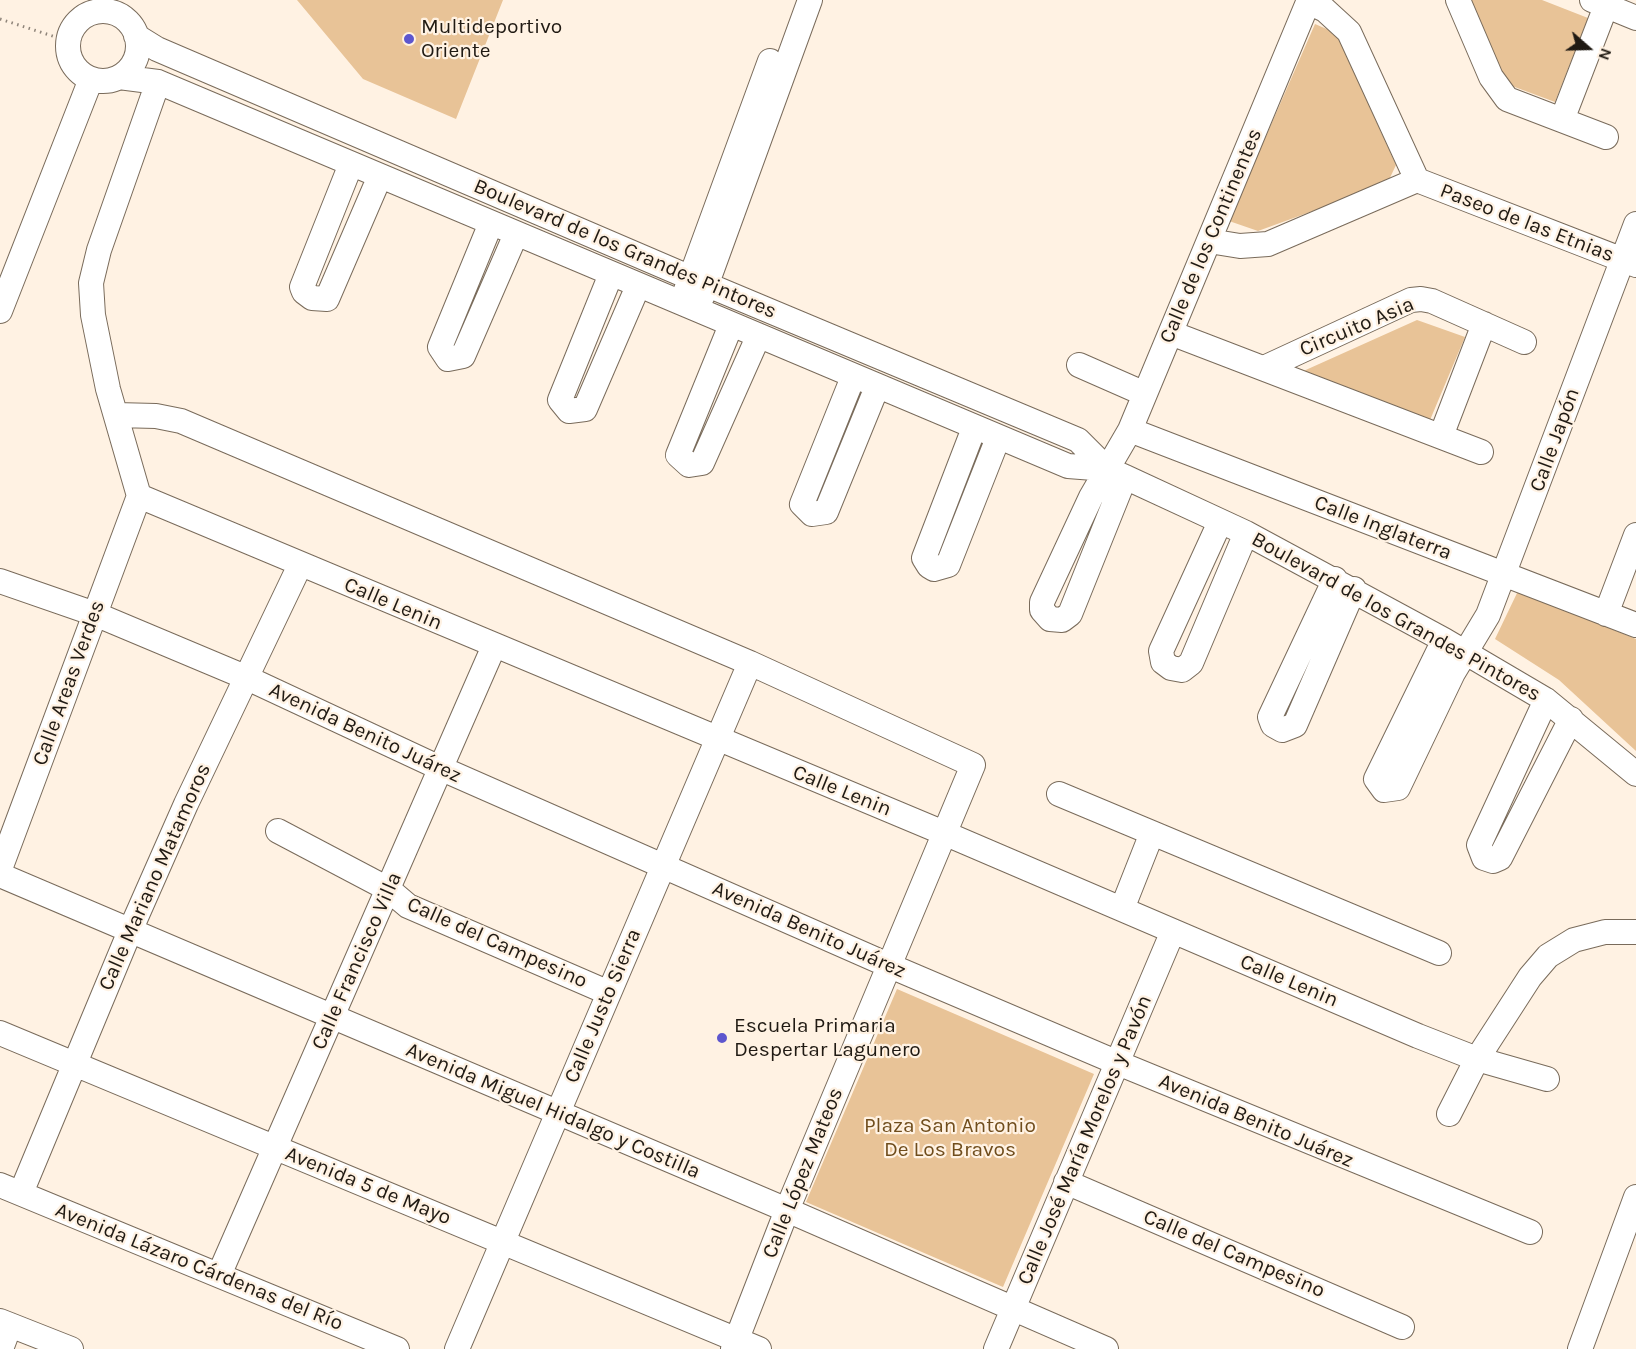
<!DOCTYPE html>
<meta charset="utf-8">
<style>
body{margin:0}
#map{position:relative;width:1636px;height:1349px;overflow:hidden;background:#fff2e3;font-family:Karla,sans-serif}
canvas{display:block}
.north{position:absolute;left:1558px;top:18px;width:60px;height:60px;-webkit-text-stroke:4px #fff2e3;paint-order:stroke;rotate:110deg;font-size:16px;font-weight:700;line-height:24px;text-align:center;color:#201a13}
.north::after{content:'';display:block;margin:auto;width:21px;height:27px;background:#201a13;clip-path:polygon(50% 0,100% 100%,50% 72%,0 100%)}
</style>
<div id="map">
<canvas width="1636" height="1349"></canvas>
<div class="north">N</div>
</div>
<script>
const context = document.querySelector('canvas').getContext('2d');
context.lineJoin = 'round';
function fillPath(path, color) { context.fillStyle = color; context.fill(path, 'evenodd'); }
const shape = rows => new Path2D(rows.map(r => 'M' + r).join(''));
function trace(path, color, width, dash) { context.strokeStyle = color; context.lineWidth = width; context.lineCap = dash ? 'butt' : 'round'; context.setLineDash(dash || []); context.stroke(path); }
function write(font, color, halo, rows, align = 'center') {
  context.font = font + ' Karla,sans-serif'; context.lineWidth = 4.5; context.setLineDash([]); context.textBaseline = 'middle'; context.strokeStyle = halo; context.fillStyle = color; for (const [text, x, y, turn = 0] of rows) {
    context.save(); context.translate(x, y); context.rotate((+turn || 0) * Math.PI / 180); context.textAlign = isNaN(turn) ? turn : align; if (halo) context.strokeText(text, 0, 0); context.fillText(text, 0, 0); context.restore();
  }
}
fillPath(shape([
 [297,0,503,0,456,119,363,79],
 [1469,0,1542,0,1588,18,1555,102,1504,83],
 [1315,24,1336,33,1396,165,1387,184,1258,231,1229,221],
 [1417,320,1465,337,1430,420,1299,373],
 [1518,591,1636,639,1636,751,1559,680,1495,639],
 [897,989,1094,1074,1003,1287,806,1202]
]), '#e8c397');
const minor = shape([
 [1458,0,1491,77,1507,99,1606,137],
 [1592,0,1636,18],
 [1308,2,1325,10,1349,32,1417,180,1636,265],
 '68 46a35 35 0 1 1 70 0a35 35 0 1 1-70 0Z',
 [136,36,157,49,691,278,1078,440,1107,469],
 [119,77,158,82,1068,466,1107,469,1125,477,1246,533,1444,640,1546,700,1636,774],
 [1562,120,1606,6],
 [351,164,302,287,304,292,312,298,327,299,380,176],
 [491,223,440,347,448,359,463,356,516,234],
 [1209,241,1240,246,1268,244,1417,180],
 [611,274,560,400,569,411,585,409,638,286],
 [685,293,770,61],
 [702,297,810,0],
 [0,311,91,79],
 [731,325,678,455,689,465,702,463,758,337],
 [1171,333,1481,452],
 [1079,365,1145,394],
 [1264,368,1411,300,1421,299,1432,301,1524,342],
 [853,377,802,504,812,514,826,512,877,387],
 [116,415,156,416,181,421,750,663,973,765,787,1210,733,1349],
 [974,428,924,558,929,566,934,569,948,565,998,438],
 [1130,430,1636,625],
 [1441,436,1484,324],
 [1125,477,1070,614,1062,620,1050,619,1042,610,1042,602,1091,497,1130,430,1309,0],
 [139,496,944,833,1418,1036,1477,1059,1547,1079],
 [139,496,108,389,93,315,91,283,99,250,158,82],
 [1220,522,1161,651,1163,662,1171,668,1182,670,1191,663,1246,533],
 [1335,579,1270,717,1273,725,1282,730,1295,725,1354,589],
 [0,581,95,614,245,677,440,768,888,965,1118,1063,1530,1232],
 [1606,614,1636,535],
 [1444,640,1376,779,1384,790,1398,788,1453,673,1488,615,1636,224],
 [1546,700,1479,845,1484,858,1493,861,1500,858,1571,719],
 [1059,794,1439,953],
 [278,831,388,889,408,906,609,993],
 [0,869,139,496],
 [0,875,787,1210,1106,1349],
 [1122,909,1152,833],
 [0,1033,759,1349],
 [1449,1114,1477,1059,1530,977,1548,956,1574,940,1605,932,1636,932],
 [1066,1182,1402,1327],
 [0,1185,397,1349],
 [21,1193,130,931,186,804,300,565],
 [219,1275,494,646],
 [0,1321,71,1349],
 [1,1349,10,1325],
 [457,1349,750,663],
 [996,1349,1173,931],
 [1580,1349,1636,1197]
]);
trace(minor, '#796b5b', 26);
trace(shape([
 [0,19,68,41]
]), '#8f857a', 3, [1.5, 4.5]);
trace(minor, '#fff', 24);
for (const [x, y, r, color] of [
 [409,39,6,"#5d56ce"],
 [722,1038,6,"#5d56ce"]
]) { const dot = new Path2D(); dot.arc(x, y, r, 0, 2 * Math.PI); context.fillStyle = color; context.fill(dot); trace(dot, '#fff2e3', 2); }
write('21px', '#201a13', '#fff2e3', [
 ["Multideportivo",421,27],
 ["Oriente",421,51],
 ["Escuela Primaria",734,1026],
 ["Despertar Lagunero",734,1050]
], 'left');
write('21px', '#201a13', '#fff2e3', [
 ["Paseo de las Etnias",1527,223,21],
 ["Calle de los Continentes",1211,236,-67],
 ["Boulevard de los Grandes Pintores",625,249,23],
 ["Circuito Asia",1357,327,-23],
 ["Calle Japón",1555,440,-70],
 ["Calle Inglaterra",1383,528,21],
 ["Calle Lenin",393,604,23],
 ["Boulevard de los Grandes Pintores",1396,617,29],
 ["Calle Areas Verdes",69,683,-70],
 ["Avenida Benito Juárez",365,733,25],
 ["Calle Lenin",842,791,22],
 ["Calle Mariano Matamoros",155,877,-66],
 ["Avenida Benito Juárez",809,930,24],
 ["Calle del Campesino",497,943,24],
 ["Calle Francisco Villa",357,961,-66],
 ["Calle Lenin",1289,981,23],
 ["Calle Justo Sierra",603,1006,-67],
 ["Avenida Miguel Hidalgo y Costilla",553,1111,23],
 ["Avenida Benito Juárez",1256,1121,23],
 ["Calle José María Morelos y Pavón",1085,1140,-67],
 ["Calle López Mateos",803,1173,-68],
 ["Avenida 5 de Mayo",368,1186,22],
 ["Calle del Campesino",1234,1254,23],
 ["Avenida Lázaro Cárdenas del Río",199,1267,22]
]);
write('21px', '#704d1c', '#fff2e3', [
 ["Plaza San Antonio",950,1126],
 ["De Los Bravos",950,1150]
]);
</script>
